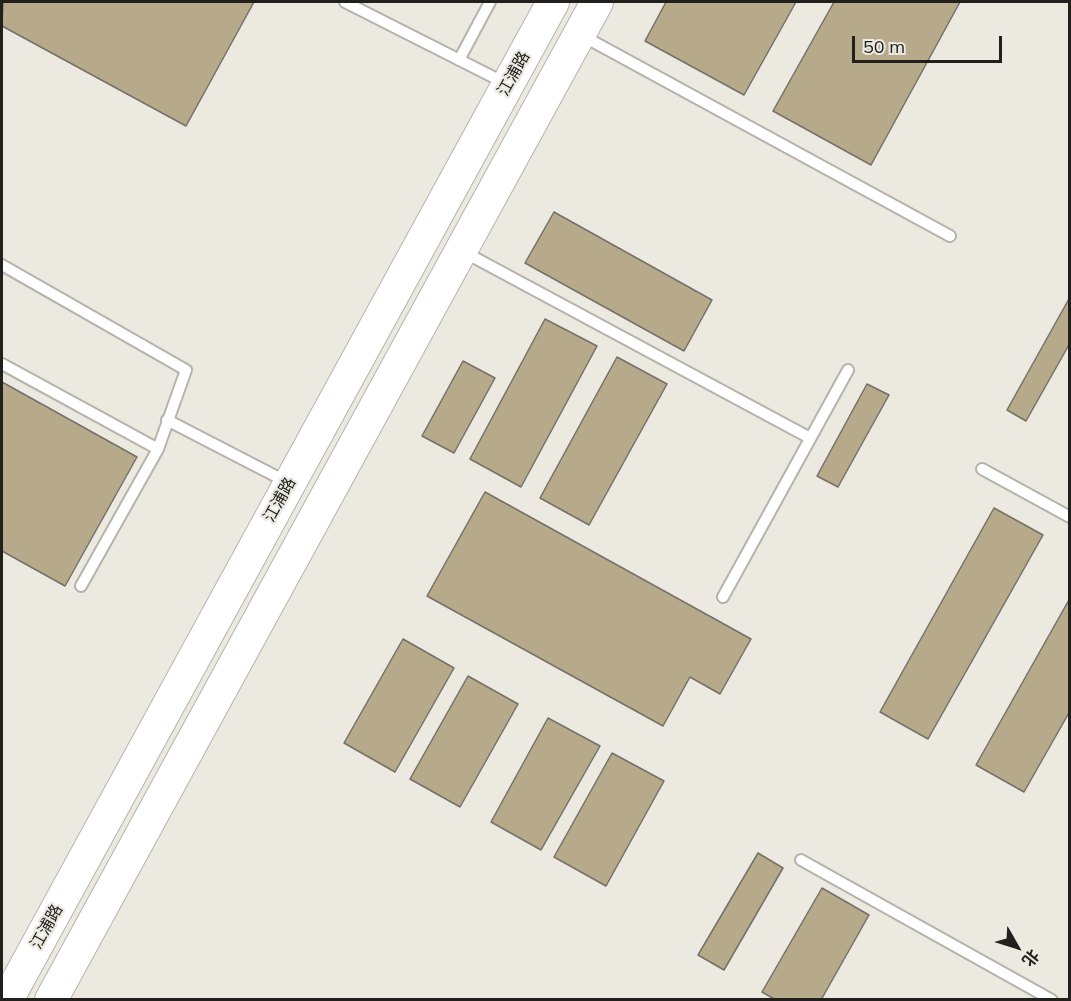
<!DOCTYPE html>
<meta charset="utf-8">
<style>
body{margin:0}
#map{position:relative;width:1071px;height:1001px;overflow:hidden;background:#ece9e1;font-family:Mulish,"Noto Sans SC",sans-serif}
canvas{display:block}
.frame{position:absolute;inset:0;border:3px solid #21201d;pointer-events:none}
.north{position:absolute;left:987px;top:917px;width:60px;height:60px;-webkit-text-stroke:4px #ece9e1;paint-order:stroke;rotate:129deg;font-size:16px;font-weight:700;line-height:24px;text-align:center;color:#21201d}
.north::after{content:'';display:block;margin:auto;width:21px;height:27px;background:#21201d;clip-path:polygon(50% 0,100% 100%,50% 72%,0 100%)}
.scale{position:absolute;left:852px;top:36px;width:150px;height:27px;box-sizing:border-box;border:3px solid #21201d;border-top:0;padding-left:8px;font-size:18px;line-height:21px;white-space:nowrap;color:#21201d;-webkit-text-stroke:4px #ece9e1;paint-order:stroke}
</style>
<div id="map">
<canvas width="1071" height="1001"></canvas>
<div class="frame"></div>
<div class="north">北</div>
<div class="scale">50 m</div>
</div>
<script>
const context = document.querySelector('canvas').getContext('2d');
context.lineJoin = 'round';
function fillPath(path, color) { context.fillStyle = color; context.fill(path, 'evenodd'); }
const shape = rows => new Path2D(rows.map(r => 'M' + r).join(''));
function trace(path, color, width, dash) { context.strokeStyle = color; context.lineWidth = width; context.lineCap = dash ? 'butt' : 'round'; context.setLineDash(dash || []); context.stroke(path); }
function write(font, color, halo, rows, align = 'center') {
  context.font = font + ' Mulish,"Noto Sans SC",sans-serif'; context.lineWidth = 4.5; context.setLineDash([]); context.textBaseline = 'middle'; context.strokeStyle = halo; context.fillStyle = color; for (const [text, x, y, turn = 0] of rows) {
    context.save(); context.translate(x, y); context.rotate((+turn || 0) * Math.PI / 180); context.textAlign = isNaN(turn) ? turn : align; if (halo) context.strokeText(text, 0, 0); context.fillText(text, 0, 0); context.restore();
  }
}
const building = shape([
 [3,2,254,2,186,126,2,26,3,2],
 [666,2,796,2,744,95,645,41,666,2],
 [834,2,960,2,871,165,773,111,834,2],
 [554,212,712,300,684,351,525,263,554,212],
 [1070,297,1070,343,1026,421,1007,410,1070,297],
 [545,319,597,346,521,487,470,459,545,319],
 [617,357,667,384,589,525,540,498,617,357],
 [463,361,495,378,454,453,422,436,463,361],
 [2,382,137,457,65,586,2,551,2,382],
 [867,384,889,395,838,487,817,476,867,384],
 [485,492,751,639,720,694,690,677,663,726,427,596,485,492],
 [994,508,1043,535,928,739,880,712,994,508],
 [1070,598,1070,711,1024,792,976,765,1070,598],
 [403,639,454,668,395,772,344,743,403,639],
 [468,676,518,704,460,807,410,779,468,676],
 [548,718,600,746,541,850,491,822,548,718],
 [612,753,664,781,606,886,554,857,612,753],
 [758,853,783,868,724,970,698,955,758,853],
 [822,888,869,915,821,1000,776,1000,762,992,822,888]
]);
fillPath(building, '#b7aa8b');
trace(building, '#74716a', 1.5);
const lane = shape([
 [345,2,505,83],
 [581,35,950,236],
 [459,60,490,2],
 [464,252,810,438],
 [2,265,186,370,158,449,81,586],
 [2,364,158,449],
 [167,420,287,482],
 [982,469,1070,517],
 [723,597,848,370],
 [801,860,1052,1000]
]);
const secondary = shape([
 [7,1000,553,2],
 [51,1000,597,2]
]);
trace(lane, '#b6b3ab', 14);
trace(secondary, '#b6b3ab', 34);
trace(lane, '#fff', 10);
trace(secondary, '#fff', 32);
write('16px', '#21201d', '#ece9e1', [
 ["江浦路",514,74,-61],
 ["江浦路",280,500,-61],
 ["江浦路",47,927,-61]
]);
</script>
